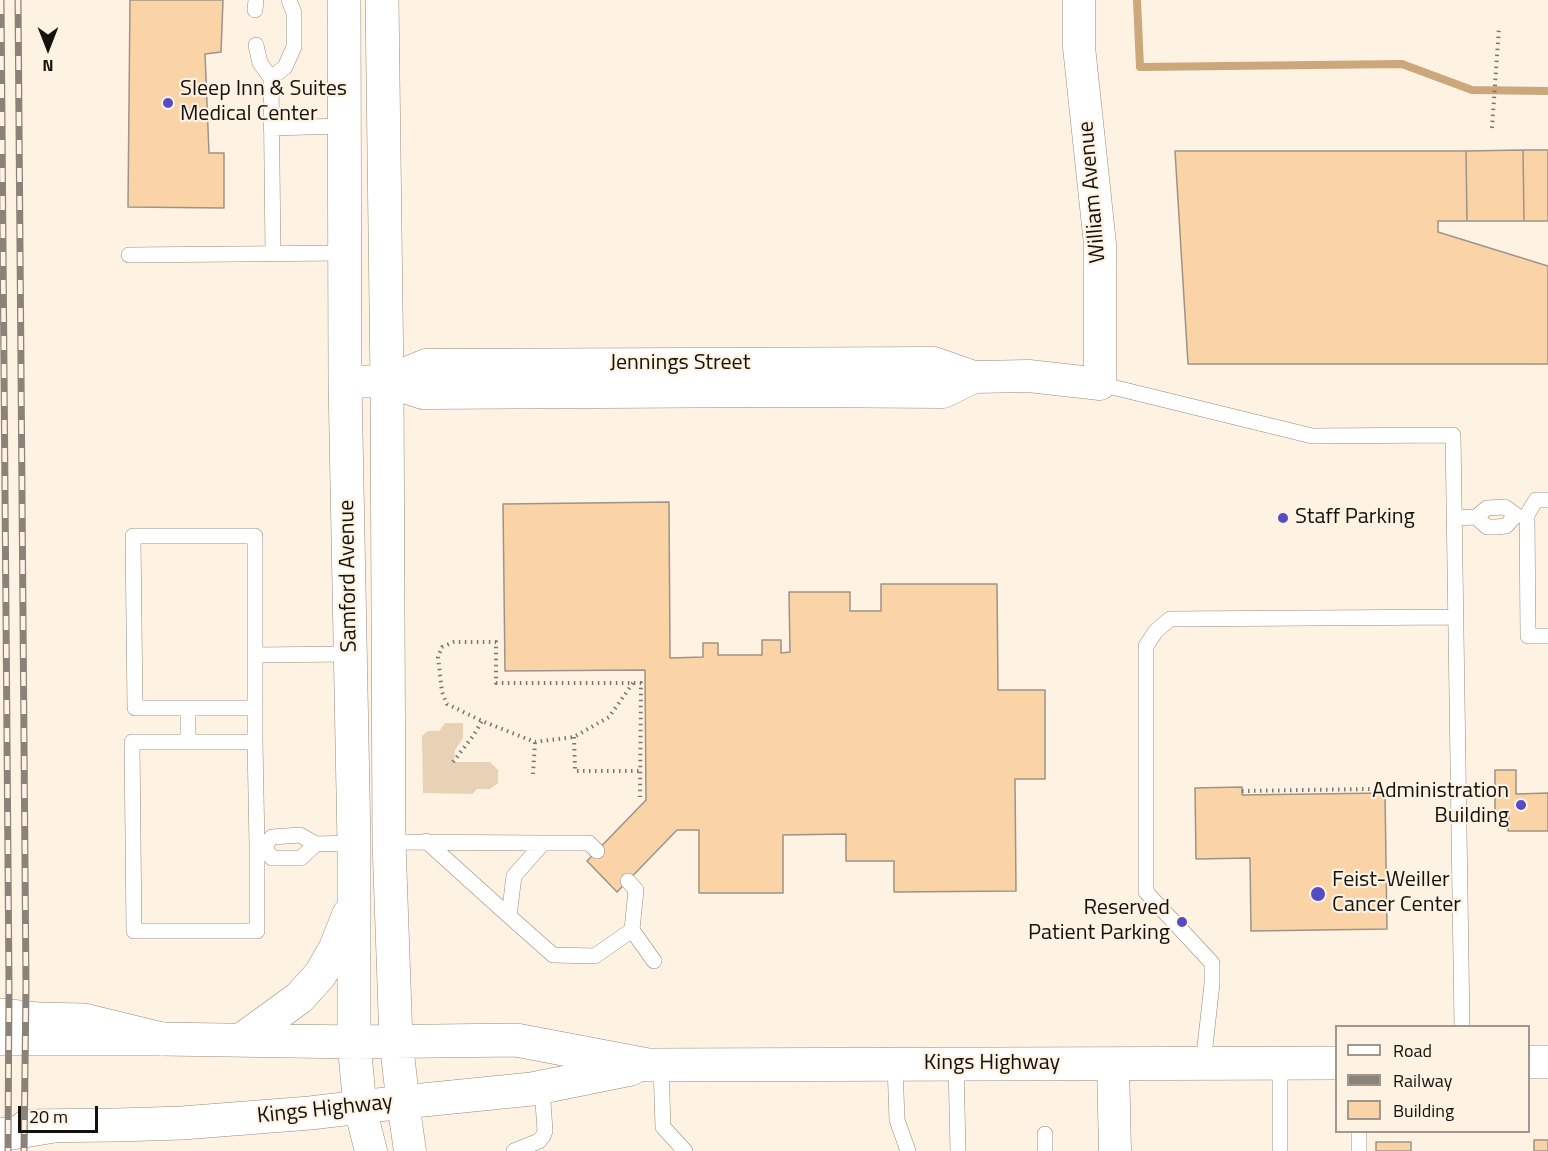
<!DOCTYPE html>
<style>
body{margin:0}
#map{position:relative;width:1548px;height:1151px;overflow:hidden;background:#fef2e3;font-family:"Titillium Web",sans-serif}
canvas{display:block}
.legend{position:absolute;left:1335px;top:1025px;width:195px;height:108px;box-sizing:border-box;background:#fef2e3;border:2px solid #a1988d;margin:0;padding:8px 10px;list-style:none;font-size:18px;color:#15110c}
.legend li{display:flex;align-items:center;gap:12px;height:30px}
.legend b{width:30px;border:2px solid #a1988d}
.north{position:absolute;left:18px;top:18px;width:60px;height:60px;-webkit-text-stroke:4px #fef2e3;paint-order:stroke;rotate:180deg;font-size:16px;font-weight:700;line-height:24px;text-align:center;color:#15110c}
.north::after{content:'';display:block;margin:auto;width:21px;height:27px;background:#15110c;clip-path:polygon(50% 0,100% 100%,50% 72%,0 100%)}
.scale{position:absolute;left:18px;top:1106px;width:80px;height:27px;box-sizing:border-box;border:3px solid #15110c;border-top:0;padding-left:8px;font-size:18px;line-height:21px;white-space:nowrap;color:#15110c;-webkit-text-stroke:4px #fef2e3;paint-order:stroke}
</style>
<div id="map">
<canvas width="1548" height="1151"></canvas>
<ul class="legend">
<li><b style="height:8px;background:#fff"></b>Road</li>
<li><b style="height:8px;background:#8b8379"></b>Railway</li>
<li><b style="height:16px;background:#fad4a7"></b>Building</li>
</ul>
<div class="north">N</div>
<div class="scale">20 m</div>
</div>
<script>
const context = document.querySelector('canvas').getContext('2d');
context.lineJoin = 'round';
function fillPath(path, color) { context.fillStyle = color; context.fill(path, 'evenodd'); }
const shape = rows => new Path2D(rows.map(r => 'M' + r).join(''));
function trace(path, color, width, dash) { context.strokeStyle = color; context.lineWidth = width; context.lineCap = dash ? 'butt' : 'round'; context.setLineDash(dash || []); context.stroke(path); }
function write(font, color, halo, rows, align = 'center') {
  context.font = font + ' "Titillium Web",sans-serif'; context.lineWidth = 4.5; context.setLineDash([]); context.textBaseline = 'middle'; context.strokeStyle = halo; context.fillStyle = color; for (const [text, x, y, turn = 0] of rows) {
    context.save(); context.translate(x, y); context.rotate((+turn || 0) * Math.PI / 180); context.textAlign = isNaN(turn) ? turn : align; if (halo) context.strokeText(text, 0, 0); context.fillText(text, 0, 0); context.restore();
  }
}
fillPath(shape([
 [445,723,463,723,463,738,455,750,454,762,490,762,498,770,498,783,490,789,477,789,472,794,423,793,422,736,428,731,439,731]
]), '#e9d1b6');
trace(shape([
 [1137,0,1140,67,1402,64,1472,90,1548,91]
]), '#cba77b', 8);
const building = shape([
 [130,0,223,0,221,52,205,54,209,153,224,153,224,208,128,207,130,0],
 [1523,150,1548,150,1548,221,1524,221,1523,150],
 [1523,150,1524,221,1467,221,1466,151,1523,150],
 [1175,151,1466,151,1467,221,1438,221,1438,232,1548,266,1548,364,1188,364,1175,151],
 [669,502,670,658,703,657,703,643,718,643,718,655,762,655,762,640,781,640,781,653,790,652,789,592,850,592,850,611,881,611,881,584,997,584,998,690,1045,690,1045,779,1015,779,1016,891,894,892,894,861,846,861,846,834,783,835,783,893,699,893,699,830,677,830,617,892,587,861,646,800,645,670,505,671,503,504,669,502],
 [1495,770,1516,770,1516,794,1548,793,1548,831,1508,831,1509,816,1495,816,1495,770],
 [1242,787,1242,795,1385,793,1387,929,1251,931,1250,858,1196,859,1195,788,1242,787],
 [1534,1140,1548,1140,1548,1151,1534,1151,1534,1140],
 [1376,1142,1411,1142,1411,1151,1376,1151,1376,1142]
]);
fillPath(building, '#fad4a7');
trace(building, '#9e9386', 1.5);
const lane = shape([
 [255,10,256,0],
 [256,45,260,63,271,78],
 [271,128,344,126],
 [273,253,271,78,285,67,294,47,294,13,289,0],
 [129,255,345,253],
 [1100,384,1312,436,1453,435,1462,1026],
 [1548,500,1536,500,1527,515,1528,636,1548,636],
 [1454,518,1476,517,1487,508,1505,507,1516,515,1506,526,1496,527,1487,527,1476,517],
 [255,655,350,654],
 [188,708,188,742],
 [255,708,135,708,133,536,255,536,255,742],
 [426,841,509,916],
 [389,842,543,843],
 [257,846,257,931,134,931,132,742,255,742,257,846,264,847,272,858,301,858,316,844],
 [264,847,272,837,300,835,316,844,354,843],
 [597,851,589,843,543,843,514,876,509,916,553,955,595,956,632,930,636,890,628,881],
 [632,930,654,961],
 [1280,1063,1280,1151],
 [956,1064,958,1151],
 [1203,1064,1212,984,1212,963,1146,892,1146,646,1156,631,1170,619,1456,617],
 [661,1065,663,1127,685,1151],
 [895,1065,897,1120,908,1151],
 [1045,1134,1045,1151],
 [514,1151,539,1141,543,1136,545,1131,542,1087],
 [1359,1151,1359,1132]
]);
const street = shape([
 [387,381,426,365,934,363,974,377,1029,376,1100,384,1100,244,1079,47,1079,0],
 [345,382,387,381,423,393,782,391,943,392,974,377],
 [1113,1064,1115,1151],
 [403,1102,410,1151],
 [360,1108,371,1151]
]);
const secondary = shape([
 [344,0,345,382,354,843,354,1042,360,1108],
 [382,0,387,381,389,842,396,1041,403,1102],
 [0,1039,162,1039,354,1042,516,1040,648,1065,1336,1063],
 [241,1040,299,998,320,975,335,949,349,914],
 [1528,1062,1548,1062],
 [27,1126,117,1125,182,1123,310,1113,403,1102,532,1089,631,1069]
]);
const highway = shape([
 [0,1015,38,1019,84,1020,162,1039],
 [0,1135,54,1126]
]);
trace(lane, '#958a7d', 16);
trace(street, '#958a7d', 33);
trace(secondary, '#958a7d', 34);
trace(highway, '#958a7d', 34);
trace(shape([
 [1492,128,1499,28],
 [633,683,609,717,574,737,535,742,482,721,447,704,442,692,438,657,442,647,454,642,496,642,496,683,641,683,640,797],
 [574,737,575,771,641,771],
 [453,762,473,736,482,721],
 [533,774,535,742]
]), '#7e766d', 4, [1.5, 4.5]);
trace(lane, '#fff', 15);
trace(street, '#fff', 32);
trace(secondary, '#fff', 33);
trace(highway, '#fff', 33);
const rail = shape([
 [1,0,9,985,8,1151],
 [18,0,26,986,24,1151]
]);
trace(rail, '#8b8379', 7);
trace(rail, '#fef2e3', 4.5, [14]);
trace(shape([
 [1242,791,1495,787]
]), '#7e766d', 4, [1.5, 4.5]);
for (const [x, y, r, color] of [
 [168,103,6,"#554cc3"],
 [1283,518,6,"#554cc3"],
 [1521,805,6,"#554cc3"],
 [1318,894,8,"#554cc3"],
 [1182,922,6,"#554cc3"]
]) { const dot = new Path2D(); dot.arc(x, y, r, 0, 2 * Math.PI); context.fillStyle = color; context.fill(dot); trace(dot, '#fef2e3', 2); }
write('22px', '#15110c', '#fef2e3', [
 ["Sleep Inn & Suites",180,90],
 ["Medical Center",180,115],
 ["Staff Parking",1295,518],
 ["Administration",1509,792,"right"],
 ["Building",1509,817,"right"],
 ["Feist-Weiller",1332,881],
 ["Cancer Center",1332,906],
 ["Reserved",1170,909,"right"],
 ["Patient Parking",1170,934,"right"]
], 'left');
write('22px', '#15110c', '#fef2e3', [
 ["William Avenue",1093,192,-95],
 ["Jennings Street",680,364],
 ["Samford Avenue",349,576,-91],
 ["Kings Highway",992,1064],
 ["Kings Highway",325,1110,-6]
]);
</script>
